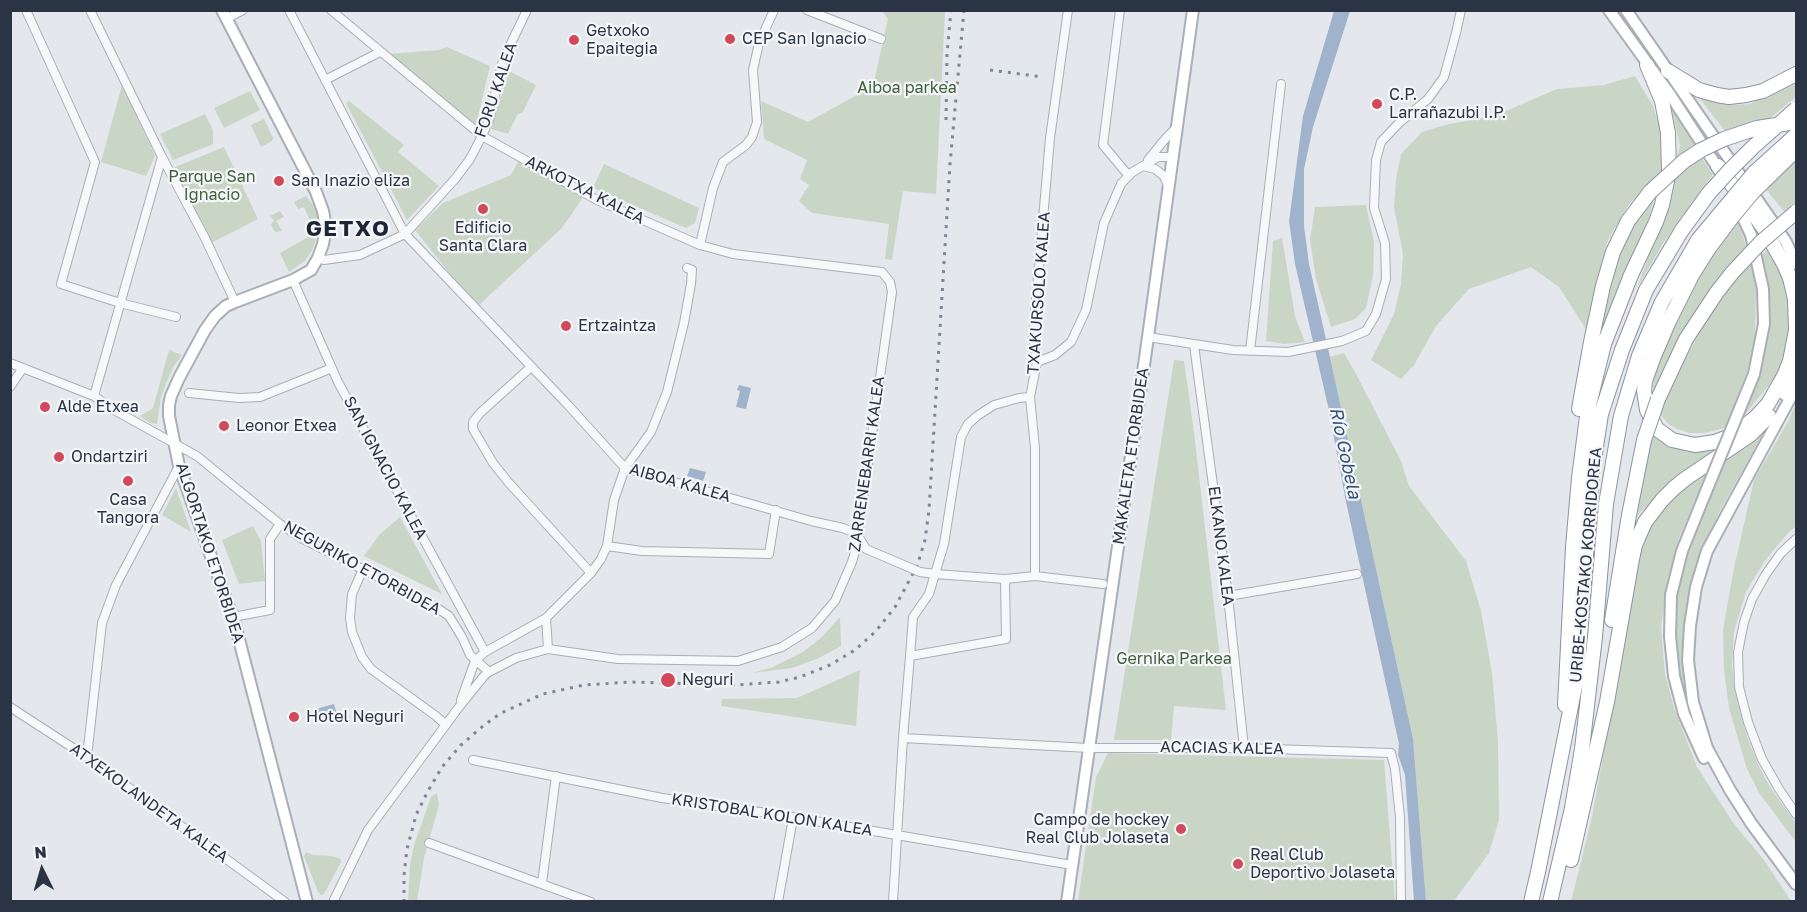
<!DOCTYPE html>
<meta charset="utf-8">
<style>
body{margin:0}
#map{position:relative;width:1807px;height:912px;overflow:hidden;background:#e4e7ec;font-family:"Golos Text",sans-serif}
canvas{display:block}
.frame{position:absolute;inset:0;border:12px solid #2b3445;pointer-events:none}
.north{position:absolute;left:12px;top:840px;width:60px;height:60px;-webkit-text-stroke:4px #f4f6f9;paint-order:stroke;rotate:355deg;font-size:16px;font-weight:700;line-height:24px;text-align:center;color:#2b3445}
.north::after{content:'';display:block;margin:auto;width:21px;height:27px;background:#2b3445;clip-path:polygon(50% 0,100% 100%,50% 72%,0 100%)}
</style>
<div id="map">
<canvas width="1807" height="912"></canvas>
<div class="frame"></div>
<div class="north">N</div>
</div>
<script>
const context = document.querySelector('canvas').getContext('2d');
context.lineJoin = 'round';
function fillPath(path, color) { context.fillStyle = color; context.fill(path, 'evenodd'); }
const shape = rows => new Path2D(rows.map(r => 'M' + r).join(''));
function trace(path, color, width, dash) { context.strokeStyle = color; context.lineWidth = width; context.lineCap = dash ? 'butt' : 'round'; context.setLineDash(dash || []); context.stroke(path); }
function write(font, color, halo, rows, align = 'center') {
  context.font = font + ' "Golos Text",sans-serif'; context.lineWidth = 4.5; context.setLineDash([]); context.textBaseline = 'middle'; context.strokeStyle = halo; context.fillStyle = color; for (const [text, x, y, turn = 0] of rows) {
    context.save(); context.translate(x, y); context.rotate((+turn || 0) * Math.PI / 180); context.textAlign = isNaN(turn) ? turn : align; if (halo) context.strokeText(text, 0, 0); context.fillText(text, 0, 0); context.restore();
  }
}
fillPath(shape([
 [882,11,945,11,936,194,903,191,892,260,885,259,889,224,812,213,799,201,809,185,800,179,807,160,764,139,761,101,808,122,873,86,888,19],
 [447,47,490,66,476,125,388,54,439,50],
 [509,71,536,85,523,112,517,115,508,134,491,129],
 [1635,76,1653,106,1666,149,1661,174,1629,204,1607,242,1589,334,1559,287,1531,267,1469,289,1436,326,1414,365,1401,379,1371,360,1394,314,1401,284,1403,254,1394,207,1396,179,1401,154,1422,132,1445,125,1497,115,1557,89,1604,85],
 [1796,79,1796,97,1769,119,1745,124,1725,131,1694,91,1708,99,1730,105,1750,104],
 [122,85,155,156,146,176,101,162],
 [250,91,260,110,224,128,214,108],
 [349,101,404,145,398,152,439,186,407,220,346,103],
 [1670,102,1695,144,1677,157,1680,146],
 [205,114,213,130,213,144,173,160,160,134],
 [264,119,273,138,272,141,261,147,251,125],
 [224,147,258,219,211,243,173,168],
 [1700,156,1713,174,1664,242,1637,288,1669,201,1676,175],
 [1796,156,1796,206,1786,214,1765,188],
 [519,160,586,193,562,228,479,305,451,275,415,230,443,203,511,175],
 [604,164,699,208,695,223,686,228,593,188],
 [1656,193,1647,223,1595,350,1609,281,1620,247,1636,216],
 [306,196,313,205,318,217,318,230,311,223,304,207,298,209,294,202],
 [1366,205,1374,242,1373,276,1366,308,1355,319,1331,327,1316,279,1310,240,1315,207],
 [280,211,284,217,276,221,282,231,275,232,271,225,274,220,270,216],
 [1737,222,1741,230,1747,250,1654,396,1653,386,1656,364,1675,318,1705,263],
 [317,232,315,243,311,252,305,261,289,272,280,253],
 [1282,238,1295,316,1305,342,1284,344,1266,341,1273,241],
 [1771,246,1781,270,1792,302,1792,329,1788,348,1774,379,1742,418,1761,369,1767,332,1769,306,1767,276,1762,255],
 [1752,262,1756,290,1755,337,1747,372,1725,428,1704,433,1689,433,1677,429,1668,424,1660,414,1667,393,1705,322,1730,288],
 [169,350,182,355,174,366,167,381,161,397,157,424,150,423,140,416,153,408],
 [1344,353,1355,372,1401,461,1409,486,1466,561,1481,611,1492,673,1498,742,1499,820,1489,853,1454,901,1426,901,1413,739,1330,357],
 [1174,360,1184,361,1194,432,1226,710,1174,706,1171,740,1114,740],
 [1796,402,1796,526,1788,533,1764,562,1746,592,1734,631,1732,666,1736,696,1747,736,1760,769,1772,790,1796,823,1796,842,1759,793,1747,769,1729,708,1724,670,1723,630,1734,568,1754,480,1789,420],
 [1654,432,1717,443,1716,449,1666,486,1637,516,1644,472],
 [1764,432,1720,511,1701,555,1688,598,1685,616,1683,653,1688,707,1677,673,1673,627,1675,597,1688,547,1727,457],
 [1708,470,1679,538,1668,579,1661,627,1665,674,1674,708,1697,767,1734,824,1764,860,1791,901,1571,902,1592,817,1638,560,1649,529,1660,509,1680,490],
 [176,488,191,532,162,515],
 [400,517,442,594,364,556,380,534],
 [253,526,261,541,265,581,239,584,222,540],
 [840,617,841,646,819,658,792,668,752,673,773,667,803,652,822,637],
 [860,670,856,726,721,706,722,699,797,698],
 [1108,753,1384,760,1395,901,1078,901,1096,777],
 [437,793,439,805,424,858,417,901,408,902,410,865,414,845,431,797],
 [306,852,313,855,331,856,341,859,341,862,324,894,321,895,318,892,304,856]
]), '#c9d6c5');
fillPath(shape([
 [1334,11,1350,11,1313,127,1304,169,1304,226,1309,264,1330,357,1413,739,1426,901,1414,901,1405,775,1398,755,1399,744,1346,502,1328,406,1295,264,1289,221,1303,116],
 [739,385,751,388,746,409,736,407,740,391,737,390],
 [690,468,706,472,703,481,687,476],
 [334,704,337,715,318,719,316,709]
]), '#9fb4cc');
const street = shape([
 [26,10,95,162,61,284,120,303,176,317],
 [90,10,162,157,205,238,235,302],
 [289,10,405,234,568,405,625,468,811,521,843,528,857,534,866,549,899,563],
 [331,10,482,136,597,200,700,245,733,254,882,272,890,282,892,292,856,548,852,562,835,601,812,628,782,647,738,661,618,659,548,649,516,658,489,672,484,676,459,707,368,830,333,902],
 [807,10,881,39],
 [1120,10,1103,145,1129,176],
 [226,19,243,10],
 [325,80,380,52],
 [1148,160,1166,138,1176,128],
 [1143,166,1155,169,1164,176,1168,186],
 [700,245,713,188,723,162,746,145,752,137,757,122,753,70,759,43,774,10],
 [318,258,324,260,360,255,405,234,455,179,470,159,482,136,490,117,503,60,527,10],
 [293,280,338,382,485,652],
 [1148,337,1233,350,1288,352,1342,341,1366,331,1376,314,1386,279,1385,243,1374,208,1376,160,1381,142,1398,124,1428,99,1444,77,1456,33,1461,10],
 [1194,345,1228,596,1244,748],
 [1250,351,1281,84],
 [1037,362,1055,355,1071,342,1086,310,1104,223,1121,184,1131,173,1158,157,1172,157],
 [10,363,94,396,114,410,197,456,280,524,303,539,431,604,449,616,462,637,470,655,489,672],
 [531,367,480,413,473,422,473,429,493,463,509,483,591,573],
 [10,387,23,368],
 [189,393,239,398,260,397,332,368],
 [94,396,162,157],
 [1796,539,1781,553,1766,574,1752,599,1744,622,1738,652,1739,687,1748,722,1762,759,1779,789,1796,814],
 [607,546,642,551,769,554,776,510],
 [363,569,352,594,350,618,352,632,362,657,371,669,436,716,446,725],
 [920,572,935,574,1005,579,1035,576,1103,584],
 [1035,576,1035,448,1030,397,1037,362,1033,336,1050,138,1068,10],
 [1228,596,1357,574],
 [233,617,270,610,270,539,280,524],
 [546,618,548,649],
 [910,656,913,617,929,594,944,544,961,437,968,424,977,416,994,405,1019,398,1030,397],
 [461,700,475,661,485,652,546,618,591,573,601,559,607,546,614,500,625,468,651,432,667,392,684,323,691,284,692,270,687,268],
 [10,707,87,757,285,902],
 [903,738,1089,748,1244,748,1391,753,1395,769,1400,817,1401,902],
 [87,757,102,623,116,585,179,466],
 [473,760,662,798,774,814,1072,865],
 [429,843,591,902],
 [542,883,556,776],
 [778,902,793,818],
 [893,902,903,738,910,656,1006,639,1005,579]
]);
const secondary = shape([
 [222,10,316,192,323,211,326,227,323,244,318,258,311,270,293,280,235,302,226,306,215,316,205,330,179,378,171,396,169,405,169,416,179,466,235,624,307,902],
 [1609,10,1671,96,1721,173],
 [1626,10,1772,221,1786,242,1796,264],
 [1736,203,1751,235,1763,289,1764,324,1754,374],
 [1796,380,1793,393,1707,551,1696,587,1690,626,1688,660,1693,702,1707,748,1730,790,1751,823,1796,884],
 [1704,758,1684,714,1674,676,1670,636,1671,595,1682,551,1705,494],
 [1067,902,1148,337,1193,10]
]);
const highway = shape([
 [1668,71,1699,90,1717,95,1729,97,1746,95,1763,91,1796,74],
 [1709,248,1692,275,1669,321,1654,356,1645,381,1644,391,1647,410,1657,429,1672,440,1695,445,1715,442,1733,435,1756,417,1768,404,1784,376,1790,361,1796,330,1795,299,1790,278,1784,264,1763,227,1718,166],
 [1785,393,1796,372],
 [1658,399,1686,339,1717,292,1732,273],
 [1579,409,1591,342,1603,286,1613,252,1628,221,1650,192],
 [1612,620,1629,515,1644,440],
 [1565,705,1573,547,1579,478,1588,409,1604,344,1631,275,1656,222,1662,205,1669,171,1668,133,1662,101,1647,65],
 [1571,860,1607,702,1632,559,1635,545,1645,522,1662,500,1674,488,1685,479,1750,435,1769,416],
 [1531,902,1538,872,1577,676,1592,473,1601,414,1622,350,1646,290,1682,230],
 [1550,902,1572,808,1582,749,1595,637,1606,504,1621,416,1639,356,1662,302,1698,240]
]);
trace(street, '#a9aeb7', 10);
trace(secondary, '#a9aeb7', 14);
trace(highway, '#8b94a3', 16);
trace(street, '#f7f8fa', 8);
trace(secondary, '#fff', 10);
trace(highway, '#fff', 14);
trace(shape([
 [990,70,1043,77],
 [946,120,947,54,951,10],
 [404,902,404,875,407,849,416,815,428,791,442,767,461,745,483,726,501,713,543,694,584,685,631,682,736,685,779,682,800,677,830,665,855,650,876,631,895,607,917,566,925,540,929,510,950,164,964,10]
]), '#7d8696', 3, [3, 6]);
const streetBridge = shape([
 [899,563,920,572]
]);
const secondaryBridge = shape([
 [1705,494,1754,374]
]);
const highwayBridge = shape([
 [1650,192,1684,161,1701,150,1724,139,1757,128,1796,122],
 [1682,230,1709,193,1729,171,1753,147,1796,109],
 [1698,240,1754,173,1796,135],
 [1709,248,1733,216,1753,192,1796,150],
 [1732,273,1761,242,1796,212],
 [1644,440,1658,399]
]);
trace(streetBridge, '#a9aeb7', 10, []);
trace(secondaryBridge, '#a9aeb7', 14, []);
trace(highwayBridge, '#8b94a3', 16, []);
trace(streetBridge, '#f7f8fa', 8);
trace(secondaryBridge, '#fff', 10);
trace(highwayBridge, '#fff', 14);
for (const [x, y, r, color] of [
 [730,39,6,"#d1495b"],
 [574,40,6,"#d1495b"],
 [1377,104,6,"#d1495b"],
 [279,181,6,"#d1495b"],
 [483,209,6,"#d1495b"],
 [566,326,6,"#d1495b"],
 [45,407,6,"#d1495b"],
 [224,426,6,"#d1495b"],
 [59,457,6,"#d1495b"],
 [128,481,6,"#d1495b"],
 [668,680,8,"#d1495b"],
 [294,717,6,"#d1495b"],
 [1181,829,6,"#d1495b"],
 [1238,864,6,"#d1495b"]
]) { const dot = new Path2D(); dot.arc(x, y, r, 0, 2 * Math.PI); context.fillStyle = color; context.fill(dot); trace(dot, '#f4f6f9', 2); }
write('16px', '#2b3445', '#f4f6f9', [
 ["Getxoko",586,31],
 ["Epaitegia",586,49],
 ["CEP San Ignacio",742,39],
 ["C.P.",1389,95],
 ["Larrañazubi I.P.",1389,113],
 ["San Inazio eliza",291,181],
 ["Edificio",483,228,"center"],
 ["Santa Clara",483,246,"center"],
 ["Ertzaintza",578,326],
 ["Alde Etxea",57,407],
 ["Leonor Etxea",236,426],
 ["Ondartziri",71,457],
 ["Casa",128,500,"center"],
 ["Tangora",128,518,"center"],
 ["Neguri",682,680],
 ["Hotel Neguri",306,717],
 ["Campo de hockey",1169,820,"right"],
 ["Real Club Jolaseta",1169,838,"right"],
 ["Real Club",1250,855],
 ["Deportivo Jolaseta",1250,873]
], 'left');
write('16px', '#3f6138', '#f4f6f9', [
 ["Aiboa parkea",907,88],
 ["Parque San",212,177],
 ["Ignacio",212,195],
 ["Gernika Parkea",1174,659]
]);
write('16px', '#2b3445', '#f4f6f9', [
 ["FORU KALEA",496,90,-71],
 ["ARKOTXA KALEA",585,190,27],
 ["TXAKURSOLO KALEA",1039,293,-86],
 ["MAKALETA ETORBIDEA",1131,456,-82],
 ["ZARRENEBARRI KALEA",867,464,-82],
 ["SAN IGNACIO KALEA",385,468,62],
 ["AIBOA KALEA",680,483,16],
 ["ELKANO KALEA",1221,546,83],
 ["ALGORTAKO ETORBIDEA",210,553,72],
 ["URIBE-KOSTAKO KORRIDOREA",1586,565,-85],
 ["NEGURIKO ETORBIDEA",362,568,29],
 ["ACACIAS KALEA",1222,748,1],
 ["ATXEKOLANDETA KALEA",149,803,36],
 ["KRISTOBAL KOLON KALEA",772,815,9]
]);
write('italic 18px', '#34527a', '#f4f6f9', [
 ["Río Gobela",1345,453,78]
]);
context.letterSpacing = '1.5px';
write('bold 22px', '#1d2536', '#f4f6f9', [
 ["GETXO",348,229]
]);
context.letterSpacing = '0px';
</script>
